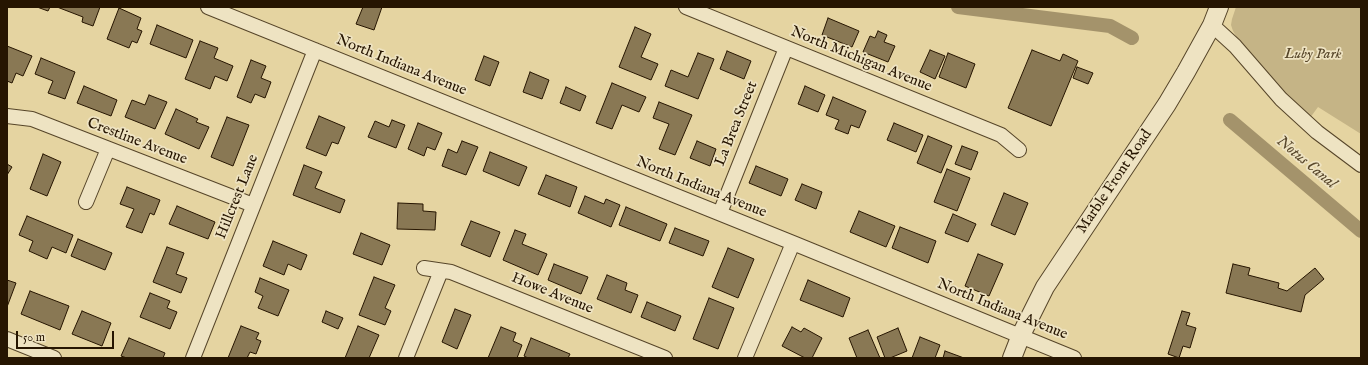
<!DOCTYPE html>
<style>
body{margin:0}
#map{position:relative;width:1368px;height:365px;overflow:hidden;background:#e5d4a1;font-family:"IM FELL English",serif}
canvas{display:block}
.frame{position:absolute;inset:0;border:8px solid #261501;pointer-events:none}
.scale{position:absolute;left:16px;top:331px;width:98px;height:18px;box-sizing:border-box;border:2px solid #261501;border-top:0;padding-left:5px;font-size:12px;line-height:14px;white-space:nowrap;color:#261501;-webkit-text-stroke:3px #eee3c2;paint-order:stroke}
</style>
<div id="map">
<canvas width="1368" height="365"></canvas>
<div class="frame"></div>
<div class="scale">50 m</div>
</div>
<script>
const context = document.querySelector('canvas').getContext('2d');
context.lineJoin = 'round';
function fillPath(path, color) { context.fillStyle = color; context.fill(path, 'evenodd'); }
const shape = rows => new Path2D(rows.map(r => 'M' + r).join(''));
function trace(path, color, width, dash) { context.strokeStyle = color; context.lineWidth = width; context.lineCap = dash ? 'butt' : 'round'; context.setLineDash(dash || []); context.stroke(path); }
function write(font, color, halo, rows, align = 'center') {
  context.font = font + ' "IM FELL English",serif'; context.lineWidth = 3.5; context.setLineDash([]); context.textBaseline = 'middle'; context.strokeStyle = halo; context.fillStyle = color; for (const [text, x, y, turn = 0] of rows) {
    context.save(); context.translate(x, y); context.rotate((+turn || 0) * Math.PI / 180); context.textAlign = isNaN(turn) ? turn : align; if (halo) context.strokeText(text, 0, 0); context.fillText(text, 0, 0); context.restore();
  }
}
fillPath(shape([
 [1236,7,1361,7,1361,134,1318,107,1310,118,1294,104,1239,41,1233,31,1231,25,1232,19]
]), '#c5b486');
trace(shape([
 [958,7,1110,26,1132,38],
 [1230,120,1361,231]
]), '#a4936b', 14);
const building = shape([
 [37,7,50,7,48,11,37,7],
 [57,7,100,7,93,26,82,22,83,17,57,7],
 [363,7,382,7,374,30,356,24,363,7],
 [119,8,141,18,137,29,142,31,137,43,132,41,129,48,107,39,119,8],
 [828,18,859,31,852,47,822,35,828,18],
 [157,25,193,40,186,58,150,44,157,25],
 [635,27,651,34,641,57,658,64,651,80,619,67,635,27],
 [878,31,887,35,884,42,895,46,888,62,863,52,870,36,875,38,878,31],
 [200,41,218,48,214,58,233,66,227,81,215,76,210,89,185,79,200,41],
 [7,46,32,56,23,76,16,73,12,83,7,81,7,46],
 [930,50,945,56,935,79,920,72,930,50],
 [1032,50,1060,61,1063,54,1078,61,1051,126,1008,108,1032,50],
 [727,51,751,61,744,79,720,69,727,51],
 [698,53,714,59,698,99,665,86,671,70,688,77,698,53],
 [948,53,975,64,966,88,939,77,948,53],
 [484,56,499,62,490,86,475,80,484,56],
 [41,58,75,72,65,99,48,93,53,81,35,74,41,58],
 [251,60,266,66,261,78,271,82,265,98,255,94,251,103,237,97,251,60],
 [1077,67,1093,73,1088,84,1073,78,1077,67],
 [530,72,549,80,542,99,523,92,530,72],
 [612,83,646,97,639,112,622,105,612,129,596,123,612,83],
 [84,86,117,100,111,116,77,103,84,86],
 [805,86,825,95,818,112,798,104,805,86],
 [566,87,586,96,580,111,560,103,566,87],
 [149,95,167,102,155,129,125,117,132,100,145,105,149,95],
 [833,97,866,111,859,128,851,125,848,134,835,129,839,120,826,115,833,97],
 [659,102,692,115,675,155,659,149,669,124,653,118,659,102],
 [176,109,198,119,196,122,209,127,199,149,165,134,176,109],
 [319,116,345,127,338,144,332,142,326,156,306,148,319,116],
 [227,117,249,125,233,166,211,157,227,117],
 [392,120,405,125,396,148,368,137,375,121,389,127,392,120],
 [418,123,442,133,435,150,427,147,424,156,408,149,418,123],
 [894,123,923,135,916,152,887,140,894,123],
 [928,136,952,146,941,173,917,163,928,136],
 [462,141,478,147,466,175,442,166,448,149,457,153,462,141],
 [697,141,716,149,710,166,690,158,697,141],
 [962,146,978,152,971,170,955,164,962,146],
 [490,152,527,167,519,186,483,171,490,152],
 [43,154,61,162,47,196,30,189,43,154],
 [7,164,12,167,7,175,7,164],
 [304,165,322,172,315,188,345,200,340,213,293,195,304,165],
 [756,166,788,179,781,196,749,183,756,166],
 [947,169,970,178,957,211,934,202,947,169],
 [546,175,577,187,570,207,538,194,546,175],
 [802,184,822,192,816,209,795,200,802,184],
 [127,187,160,200,154,215,150,213,142,233,126,227,134,209,120,204,127,187],
 [1004,193,1028,203,1015,235,991,225,1004,193],
 [585,196,604,204,606,199,620,205,611,227,578,213,585,196],
 [398,203,423,204,423,211,436,212,435,230,397,229,398,203],
 [177,206,215,222,208,239,169,224,177,206],
 [626,207,667,224,660,241,619,225,626,207],
 [859,211,895,226,886,247,850,232,859,211],
 [953,214,976,224,968,242,945,233,953,214],
 [27,216,73,235,66,253,52,247,47,259,29,251,33,241,19,235,27,216],
 [471,221,500,232,490,257,461,245,471,221],
 [900,227,936,241,928,263,892,248,900,227],
 [675,228,709,241,703,256,669,243,675,228],
 [515,230,526,234,522,244,547,254,538,275,503,260,515,230],
 [361,233,390,245,382,265,353,254,361,233],
 [78,239,112,253,105,270,71,256,78,239],
 [273,241,307,255,301,270,288,264,284,275,263,266,273,241],
 [167,247,184,253,176,274,187,278,181,293,153,282,167,247],
 [728,248,754,259,738,298,712,287,728,248],
 [978,254,1003,264,989,296,965,286,978,254],
 [554,264,588,277,581,294,548,280,554,264],
 [1233,264,1250,268,1248,275,1279,283,1278,288,1287,291,1315,268,1324,279,1305,295,1301,312,1226,293,1233,264],
 [607,275,627,283,625,290,638,295,631,313,597,299,607,275],
 [374,277,395,285,385,308,391,311,385,325,359,315,374,277],
 [260,278,289,290,278,316,258,308,263,296,255,292,260,278],
 [7,280,16,283,7,307,7,280],
 [808,280,850,298,843,317,800,300,808,280],
 [30,291,69,306,60,330,21,314,30,291],
 [150,293,170,301,167,308,177,312,170,329,140,317,150,293],
 [709,298,734,308,718,349,693,339,709,298],
 [647,302,681,316,675,331,641,317,647,302],
 [455,309,471,315,457,349,442,342,455,309],
 [82,311,111,323,102,346,72,334,82,311],
 [326,311,343,318,338,329,322,322,326,311],
 [1182,311,1190,313,1186,325,1196,328,1190,348,1183,346,1179,358,1168,354,1182,311],
 [241,326,259,333,256,339,261,341,256,354,250,352,247,358,228,358,241,326],
 [358,326,379,335,369,358,345,358,358,326],
 [501,327,516,333,513,341,522,345,517,358,488,358,501,327],
 [792,327,801,332,804,328,822,338,812,358,805,358,782,346,792,327],
 [898,328,907,351,890,358,885,358,877,337,898,328],
 [868,330,880,358,857,358,849,338,868,330],
 [920,337,940,345,935,358,912,358,920,337],
 [129,338,165,353,163,358,127,358,121,356,129,338],
 [531,338,570,354,568,358,528,358,524,356,531,338],
 [945,351,964,358,943,358,945,351]
]);
fillPath(building, '#897854');
trace(building, '#261501', 1);
const minor = shape([
 [208,7,793,243,1074,358],
 [686,7,1001,135,1019,150],
 [1212,25,1235,46,1281,99,1317,132,1361,165],
 [7,116,32,119,253,205],
 [86,202,108,149],
 [720,213,786,48],
 [424,268,451,272,665,358],
 [7,339,54,358],
 [193,358,315,50],
 [406,358,441,271],
 [745,358,793,243]
]);
const tertiary = shape([
 [1012,358,1021,335,1045,287,1167,104,1186,72,1212,25,1219,7]
]);
trace(minor, '#564529', 16);
trace(tertiary, '#564529', 20);
trace(minor, '#eee3c2', 14);
trace(tertiary, '#eee3c2', 18);
write('italic 15px', '#564529', '#eee3c2', [
 ["Luby Park",1313,55]
]);
write('15px', '#261501', '#eee3c2', [
 ["North Michigan Avenue",861,60,22],
 ["North Indiana Avenue",401,66,22],
 ["La Brea Street",737,124,-68],
 ["Crestline Avenue",137,142,21],
 ["Marble Front Road",1115,182,-56],
 ["North Indiana Avenue",701,188,22],
 ["Hillcrest Lane",238,197,-68],
 ["Howe Avenue",552,294,22],
 ["North Indiana Avenue",1002,310,22]
]);
write('italic 16px', '#58472b', '#eee3c2', [
 ["Notus Canal",1306,163,40]
]);
</script>
